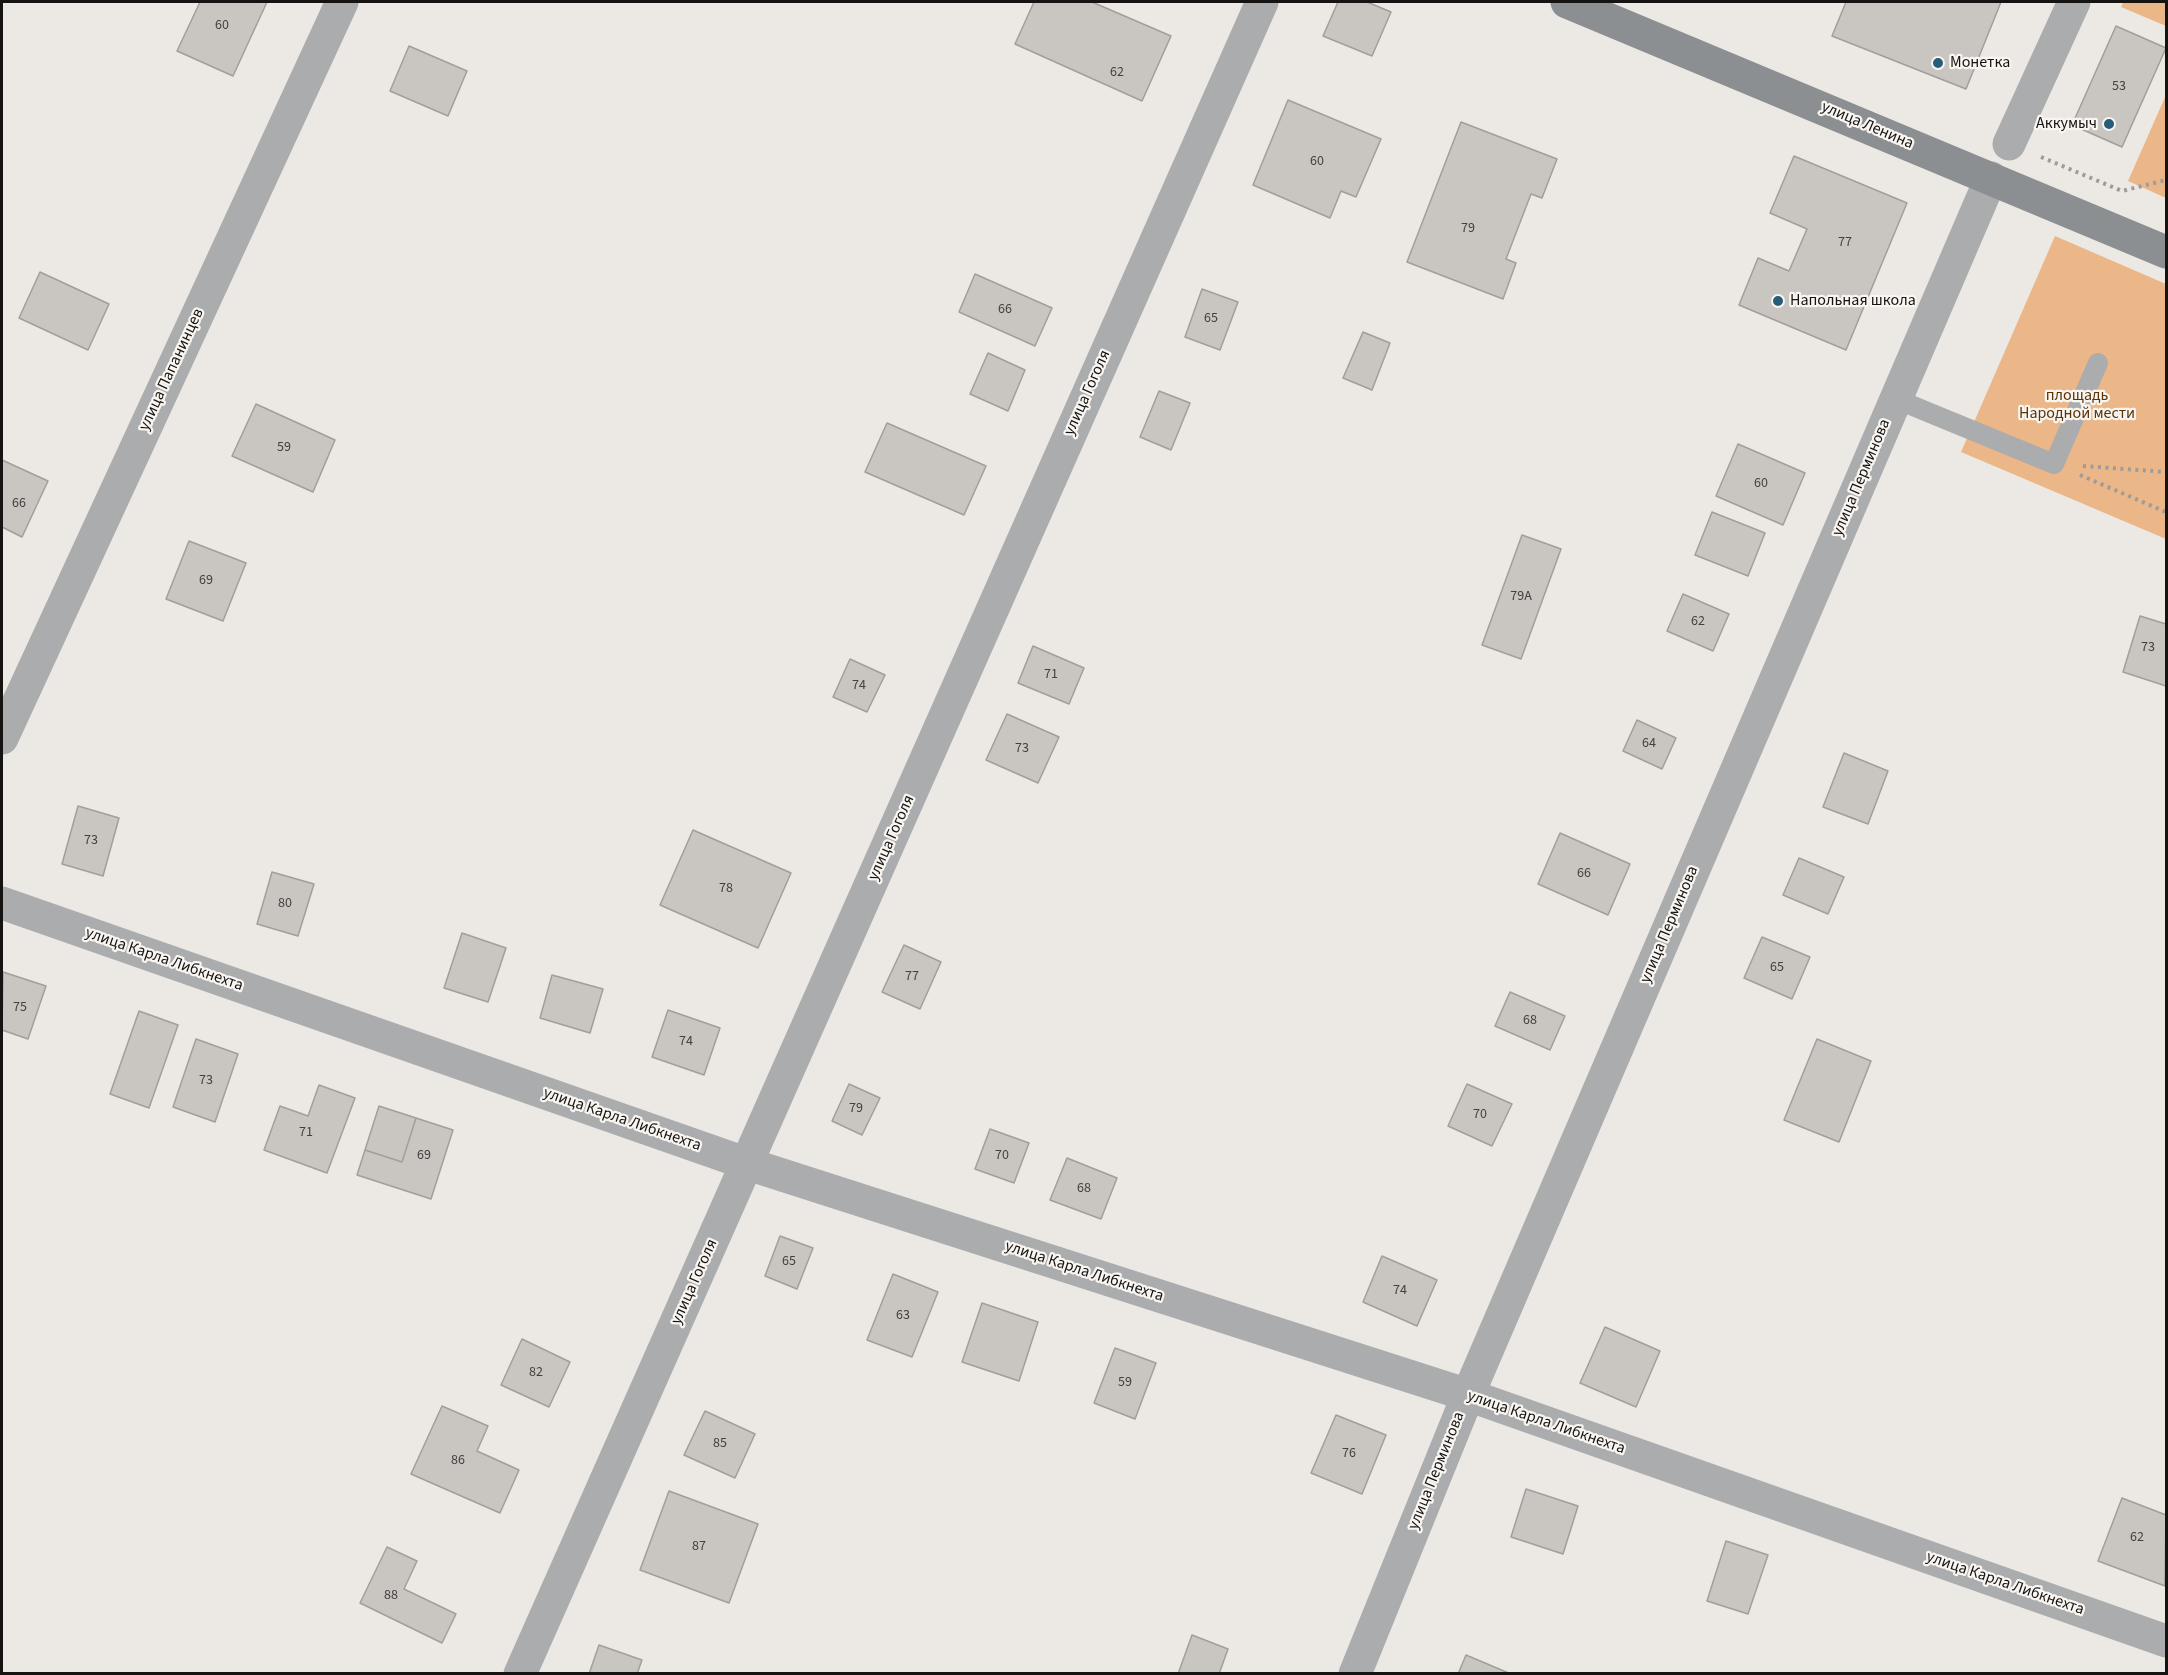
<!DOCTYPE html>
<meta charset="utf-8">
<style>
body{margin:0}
#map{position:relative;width:2168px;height:1675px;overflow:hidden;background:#ece8e4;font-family:"Source Sans 3",sans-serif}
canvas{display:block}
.frame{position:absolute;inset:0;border:3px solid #161413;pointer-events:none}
</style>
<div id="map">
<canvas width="2168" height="1675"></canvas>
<div class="frame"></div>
</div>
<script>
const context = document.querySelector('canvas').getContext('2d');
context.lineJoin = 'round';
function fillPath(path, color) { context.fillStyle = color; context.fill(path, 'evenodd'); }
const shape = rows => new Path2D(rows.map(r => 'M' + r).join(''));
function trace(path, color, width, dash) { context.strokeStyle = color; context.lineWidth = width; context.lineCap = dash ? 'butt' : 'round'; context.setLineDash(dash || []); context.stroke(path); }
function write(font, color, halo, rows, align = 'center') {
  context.font = font + ' "Source Sans 3",sans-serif'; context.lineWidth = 4.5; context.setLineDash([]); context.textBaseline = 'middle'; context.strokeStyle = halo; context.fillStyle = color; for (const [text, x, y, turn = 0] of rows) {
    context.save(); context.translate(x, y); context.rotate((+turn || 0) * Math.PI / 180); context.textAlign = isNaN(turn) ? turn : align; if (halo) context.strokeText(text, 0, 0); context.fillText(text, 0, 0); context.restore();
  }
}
fillPath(shape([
 [2123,2,2166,2,2166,26,2121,7],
 [2166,95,2166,198,2128,181],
 [2055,236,2166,284,2166,539,1961,452]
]), '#ebb788');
const building = shape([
 [200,2,267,2,233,76,177,51,200,2],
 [1034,2,1092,2,1171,36,1142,101,1015,44,1034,2],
 [1338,2,1367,2,1391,12,1372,56,1323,36,1338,2],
 [1846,2,2001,2,1966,89,1832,36,1846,2],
 [2116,26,2166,48,2122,147,2072,125,2116,26],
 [409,46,467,71,448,116,390,91,409,46],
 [1288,100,1381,139,1356,197,1341,191,1330,218,1253,185,1288,100],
 [1461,122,1557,159,1542,198,1531,194,1506,259,1516,263,1503,299,1407,262,1461,122],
 [1794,156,1907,203,1846,350,1739,305,1758,258,1789,271,1807,229,1770,213,1794,156],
 [40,272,109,304,88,350,19,318,40,272],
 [975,274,1052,308,1035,346,959,312,975,274],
 [1202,289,1238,302,1220,350,1185,337,1202,289],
 [1363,332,1390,343,1372,390,1343,378,1363,332],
 [988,353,1025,370,1008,411,970,394,988,353],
 [1159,391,1190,403,1171,450,1140,437,1159,391],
 [256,404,335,440,313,492,232,456,256,404],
 [887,423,986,466,964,515,865,472,887,423],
 [1738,444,1805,473,1783,525,1716,496,1738,444],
 [2,460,48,481,22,537,2,527,2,460],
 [1712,512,1765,533,1748,576,1695,555,1712,512],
 [1522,535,1561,549,1521,659,1482,645,1522,535],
 [189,541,246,563,223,621,166,599,189,541],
 [1683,594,1729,614,1713,651,1667,631,1683,594],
 [2140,616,2166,624,2166,686,2123,672,2140,616],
 [1033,646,1084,668,1069,704,1018,683,1033,646],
 [850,659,885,675,867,712,833,697,850,659],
 [1007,714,1059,737,1038,783,986,760,1007,714],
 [1637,720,1676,738,1662,769,1623,751,1637,720],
 [1844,753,1888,771,1868,824,1823,807,1844,753],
 [78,806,119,818,103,876,62,864,78,806],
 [693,830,791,873,758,948,660,905,693,830],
 [1560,833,1630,864,1608,915,1538,884,1560,833],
 [1799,858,1844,877,1828,914,1783,895,1799,858],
 [272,872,314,884,298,936,257,924,272,872],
 [462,933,506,948,488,1002,444,988,462,933],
 [1762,937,1810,957,1792,999,1744,978,1762,937],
 [904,945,941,962,920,1009,882,992,904,945],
 [3,972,46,986,28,1039,2,1030,3,972],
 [552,975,603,989,590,1033,540,1018,552,975],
 [1510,992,1565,1016,1550,1050,1495,1026,1510,992],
 [668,1010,720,1028,704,1075,652,1057,668,1010],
 [139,1011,178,1025,149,1108,110,1094,139,1011],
 [196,1039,238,1054,215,1122,173,1107,196,1039],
 [1817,1039,1871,1061,1839,1142,1784,1120,1817,1039],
 [849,1084,880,1098,862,1135,832,1121,849,1084],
 [1467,1084,1512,1104,1492,1146,1448,1126,1467,1084],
 [319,1085,355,1098,327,1173,264,1150,280,1106,308,1116,319,1085],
 [379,1106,416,1118,402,1162,365,1150,379,1106],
 [416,1118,453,1130,431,1199,357,1175,365,1150,402,1162,416,1118],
 [990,1129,1029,1143,1014,1183,975,1169,990,1129],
 [1067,1158,1117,1178,1101,1219,1050,1200,1067,1158],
 [780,1236,813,1248,797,1289,765,1276,780,1236],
 [1382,1256,1437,1280,1417,1326,1363,1302,1382,1256],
 [893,1274,938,1292,912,1357,867,1340,893,1274],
 [982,1303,1038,1322,1019,1381,962,1362,982,1303],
 [1605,1327,1660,1351,1636,1407,1580,1383,1605,1327],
 [522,1339,570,1362,549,1407,501,1385,522,1339],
 [1115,1348,1156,1363,1135,1419,1094,1403,1115,1348],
 [442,1406,488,1426,477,1451,519,1470,500,1513,411,1474,442,1406],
 [705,1411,755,1434,735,1478,684,1455,705,1411],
 [1336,1415,1386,1435,1362,1494,1311,1473,1336,1415],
 [1526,1489,1578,1506,1563,1554,1511,1537,1526,1489],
 [669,1491,758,1524,729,1603,640,1570,669,1491],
 [2122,1498,2166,1515,2165,1586,2098,1561,2122,1498],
 [1726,1541,1768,1555,1748,1614,1707,1601,1726,1541],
 [387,1547,417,1561,404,1589,456,1614,442,1643,360,1603,387,1547],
 [1192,1635,1228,1649,1219,1674,1178,1674,1192,1635],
 [599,1645,642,1660,637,1674,589,1674,599,1645],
 [1466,1655,1511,1674,1458,1674,1466,1655]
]);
fillPath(building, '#c9c5c1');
trace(building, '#a29e9b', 1.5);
trace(shape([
 [2041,157,2122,191,2166,180],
 [2083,466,2166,472],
 [2080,475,2166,512]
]), '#9e9b98', 4, [3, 4.5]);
trace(shape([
 [1896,399,2054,464,2098,363]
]), '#aaacae', 20);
trace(shape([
 [2009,144,2074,2],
 [2,738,342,2],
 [2,903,748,1164,1468,1395,2166,1641],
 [520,1674,1262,2],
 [1355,1674,1468,1395,1991,178]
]), '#aaacae', 33);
trace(shape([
 [1567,2,2166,252]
]), '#8c8f91', 33);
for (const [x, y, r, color] of [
 [1938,63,6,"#285d79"],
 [2109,124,6,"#285d79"],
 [1778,301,6,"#285d79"]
]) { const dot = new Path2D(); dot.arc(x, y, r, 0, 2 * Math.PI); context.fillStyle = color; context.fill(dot); trace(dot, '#f9f5f1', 2); }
write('14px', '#43403e', null, [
 ["60",222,26],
 ["62",1117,73],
 ["53",2119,87],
 ["60",1317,162],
 ["79",1468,229],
 ["77",1845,243],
 ["66",1005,310],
 ["65",1211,319],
 ["59",284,448],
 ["60",1761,484],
 ["66",19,504],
 ["69",206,581],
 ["79А",1521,597],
 ["62",1698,622],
 ["73",2148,648],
 ["71",1051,675],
 ["74",859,686],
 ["64",1649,744],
 ["73",1022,749],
 ["73",91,841],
 ["66",1584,874],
 ["78",726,889],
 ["80",285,904],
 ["65",1777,968],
 ["77",912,977],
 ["75",20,1008],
 ["68",1530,1021],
 ["74",686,1042],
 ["73",206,1081],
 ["79",856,1109],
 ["70",1480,1115],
 ["71",306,1133],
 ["69",424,1156],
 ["70",1002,1156],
 ["68",1084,1189],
 ["65",789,1262],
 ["74",1400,1291],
 ["63",903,1316],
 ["82",536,1373],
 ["59",1125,1383],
 ["85",720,1444],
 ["76",1349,1454],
 ["86",458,1461],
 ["62",2137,1538],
 ["87",699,1547],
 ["88",391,1596]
]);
write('16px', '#161413', '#f9f5f1', [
 ["Монетка",1950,63],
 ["Аккумыч",2097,124,"right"],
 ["Напольная школа",1790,301]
], 'left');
write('16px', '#161413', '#f9f5f1', [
 ["улица Ленина",1867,126,23],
 ["улица Папанинцев",172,370,-65],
 ["улица Гоголя",1088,393,-66],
 ["улица Перминова",1862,478,-67],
 ["улица Гоголя",892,838,-66],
 ["улица Перминова",1670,925,-67],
 ["улица Карла Либкнехта",164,960,19],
 ["улица Карла Либкнехта",622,1120,19],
 ["улица Карла Либкнехта",1084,1272,18],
 ["улица Гоголя",695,1282,-66],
 ["улица Карла Либкнехта",1546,1423,19],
 ["улица Перминова",1437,1471,-68],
 ["улица Карла Либкнехта",2005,1584,19]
]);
write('16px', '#5a3409', '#f9f5f1', [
 ["площадь",2077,396],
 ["Народной мести",2077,414]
]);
</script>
